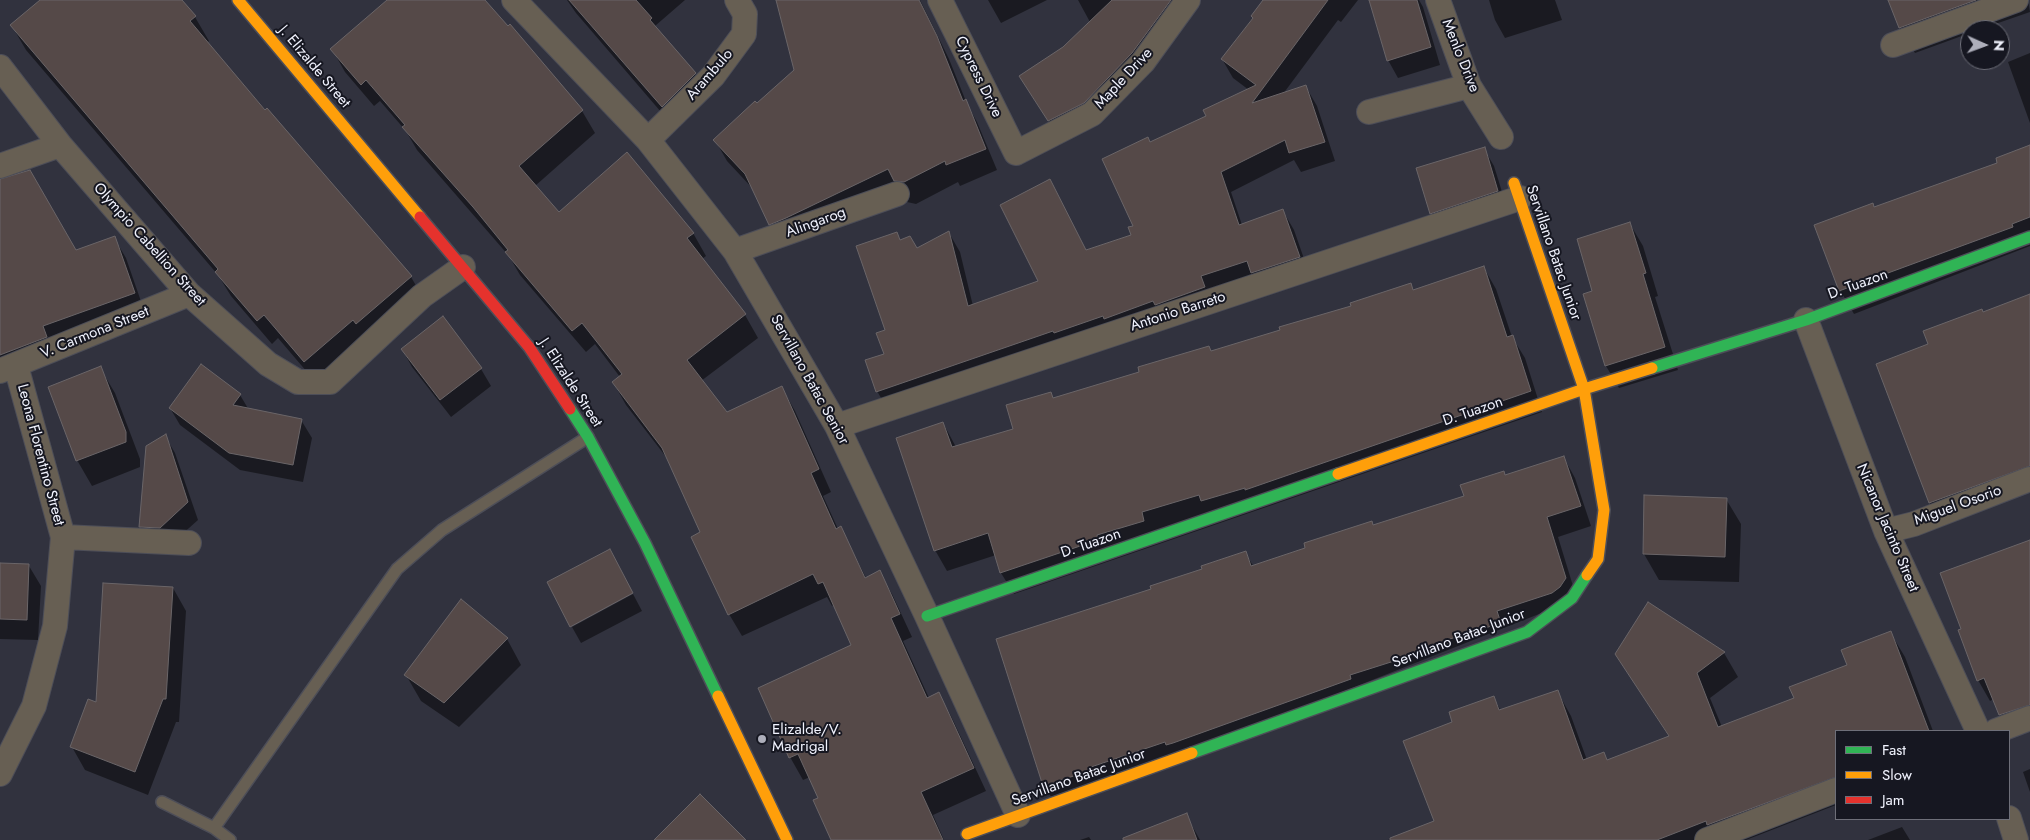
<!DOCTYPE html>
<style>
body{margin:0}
#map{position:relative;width:2030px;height:840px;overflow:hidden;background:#31323e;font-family:Jost,sans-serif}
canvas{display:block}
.legend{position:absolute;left:1835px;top:730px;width:175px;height:90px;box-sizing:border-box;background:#161721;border:1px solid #6e6f79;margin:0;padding:6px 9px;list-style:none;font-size:15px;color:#f1f3fe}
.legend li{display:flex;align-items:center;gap:10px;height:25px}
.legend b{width:25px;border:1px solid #6e6f79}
.north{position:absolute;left:1960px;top:20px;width:50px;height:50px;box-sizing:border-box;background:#161721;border:1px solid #6e6f79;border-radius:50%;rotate:92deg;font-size:14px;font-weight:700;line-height:20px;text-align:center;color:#f1f3fe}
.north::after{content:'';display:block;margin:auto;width:18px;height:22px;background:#aeafbb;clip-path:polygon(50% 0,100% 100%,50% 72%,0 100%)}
</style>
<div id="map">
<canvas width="2030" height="840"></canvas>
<ul class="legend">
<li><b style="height:6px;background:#30b455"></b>Fast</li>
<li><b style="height:6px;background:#ff9f0a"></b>Slow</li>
<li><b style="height:6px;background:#e5322d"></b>Jam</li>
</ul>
<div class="north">N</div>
</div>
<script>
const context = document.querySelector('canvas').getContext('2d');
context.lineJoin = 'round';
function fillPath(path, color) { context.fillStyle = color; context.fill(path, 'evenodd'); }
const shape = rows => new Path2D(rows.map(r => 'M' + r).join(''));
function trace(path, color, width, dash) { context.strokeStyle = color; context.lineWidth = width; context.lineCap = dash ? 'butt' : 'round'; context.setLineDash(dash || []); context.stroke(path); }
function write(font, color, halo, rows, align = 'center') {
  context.font = font + ' Jost,sans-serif'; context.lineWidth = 4; context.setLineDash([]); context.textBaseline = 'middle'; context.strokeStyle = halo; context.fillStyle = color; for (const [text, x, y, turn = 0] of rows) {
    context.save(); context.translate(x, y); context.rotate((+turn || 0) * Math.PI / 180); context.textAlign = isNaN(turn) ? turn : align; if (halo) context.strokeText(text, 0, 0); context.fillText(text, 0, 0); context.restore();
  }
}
fillPath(shape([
 [42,0,180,0,195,17,209,41,207,43,411,277,425,301,319,386,278,338,272,344,231,296,218,275,26,50,12,26],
 [388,0,484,0,582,111,595,133,535,186,559,214,693,233,706,256,702,259,745,315,758,338,701,381,726,414,782,388,795,411,831,492,823,496,838,529,841,528,866,578,879,572,892,594,912,637,903,641,929,698,938,694,951,716,986,791,933,815,944,840,833,840,819,799,810,777,803,780,790,757,853,646,834,604,832,606,827,597,742,636,729,614,702,533,670,462,626,405,613,382,620,377,595,344,586,352,520,275,509,256,417,150,406,131,380,101,374,106,345,72,332,49],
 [567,0,685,0,655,26,695,74,706,93,673,126,576,13],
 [778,0,920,0,949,59,967,104,977,122,997,170,960,186,958,182,916,204,907,202,901,190,782,245,754,190,727,161,715,140,796,70],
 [988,0,1047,0,1001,23],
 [1078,0,1194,0,1059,137,1030,93,1063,48,1090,22],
 [1266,0,1358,0,1341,22,1338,20,1283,94,1306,87,1317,106,1335,161,1301,172,1294,160,1231,192,1242,225,1283,211,1294,230,1310,276,888,410,877,391,885,354,897,233,901,241,916,250,949,233,960,252,973,306,1040,282,1087,252,1132,236,1150,144,1207,117,1249,90,1233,78,1222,59],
 [1378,0,1419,0,1423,7,1440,65,1398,78,1388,60],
 [1489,0,1555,0,1562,20,1505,38,1495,20],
 [1890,0,2028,0,2030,12,1978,30,1970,30,1970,33,1915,53,1900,28],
 [2030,53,2030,123,2008,62],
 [2030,146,2030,246,1854,314,1840,290,1874,208,1999,163],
 [1484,149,1494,166,1507,208,1441,231,1431,213],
 [0,180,76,252,114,238,126,258,145,313,0,369],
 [1630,224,1643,246,1658,296,1655,297,1678,370,1619,388,1606,366,1594,291],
 [1484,268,1496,289,1512,337,1525,358,1542,412,1014,594,1001,573,996,555,947,571,935,550,943,423,956,447,1014,430,1050,393,1054,399,1281,331,1410,285,1414,291],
 [2030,296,2030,492,1944,525,1930,503,1877,364,1929,345,1983,313],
 [443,318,481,369,491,386,451,417,412,367,402,349],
 [100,368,115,393,140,459,140,467,92,486,77,460],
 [240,395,249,410,301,420,312,438,303,482,240,470,180,425,170,408],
 [165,436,175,453,198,520,170,545,151,544,141,527],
 [1564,458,1575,478,1591,526,1558,537,1577,599,1056,805,1044,785,1153,590,1245,553,1254,567,1465,496,1505,476],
 [1726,499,1741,524,1739,582,1659,580,1644,554],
 [2030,541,2030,729,2011,735,2000,715,1994,699,1990,701,1978,680,1962,630],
 [0,564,29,566,41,586,38,640,0,639],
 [173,588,186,611,179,722,176,722,148,795,85,770,72,747],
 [633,594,642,611,581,643,572,627],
 [1890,632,1905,657,1933,731,1836,731,1836,805,1746,840,1388,840,1436,822,1454,722,1494,698,1501,711,1557,691,1571,716,1587,760,1603,753,1608,761,1669,737,1616,654,1724,653,1738,677,1710,698,1722,727,1795,699,1849,665],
 [507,639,521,665,459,727,421,701,406,675],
 [2030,769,2030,792,2023,772],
 [1186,815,1200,840,1121,840],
 [1902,827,1910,840,1868,840],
 [1089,837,1091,840,1080,840]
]), '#0007');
const building = shape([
 [40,0,182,0,196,16,190,21,265,110,267,108,412,276,356,324,353,320,304,362,264,315,257,321,215,272,218,269,10,25,40,0],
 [387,0,485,0,508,26,510,24,583,110,519,166,559,212,627,152,694,233,687,238,746,314,687,360,727,412,782,386,819,469,811,473,836,529,841,526,865,578,880,570,900,614,891,618,927,698,939,692,974,768,921,792,943,840,831,840,813,800,818,798,798,754,789,758,758,688,851,645,823,582,818,584,813,574,728,615,691,537,700,532,662,448,612,382,622,374,582,323,572,331,505,252,508,250,473,207,402,127,405,125,366,80,361,85,330,49,387,0],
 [569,0,636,0,652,18,650,20,696,73,662,107,569,0],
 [776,0,919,0,937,36,963,101,966,99,986,149,946,165,945,161,904,182,894,181,888,169,786,218,769,225,745,174,713,140,755,101,757,103,794,70,776,0],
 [1112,0,1171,0,1132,53,1084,103,1048,121,1019,76,1063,47,1112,0],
 [1263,0,1328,0,1252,103,1306,85,1325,142,1289,153,1285,140,1221,172,1239,225,1283,209,1300,257,1251,273,1247,261,1201,276,1205,287,1155,305,1153,301,1104,319,1103,316,1054,333,1053,331,876,392,865,360,884,354,876,333,885,330,856,246,897,232,900,240,910,236,917,248,949,231,968,306,1038,281,1000,205,1050,179,1086,250,1131,235,1128,227,1133,226,1102,159,1148,137,1150,142,1206,116,1203,110,1256,85,1221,59,1253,18,1251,16,1263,0],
 [1369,0,1417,0,1431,47,1387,61,1369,0],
 [1888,0,1976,0,1899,28,1888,0],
 [2030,145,2030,217,2012,224,2013,227,1839,291,1814,225,1873,203,1874,207,1997,163,1996,158,2030,145],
 [1485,147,1498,191,1430,214,1416,168,1485,147],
 [30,170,76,250,115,236,135,293,43,326,47,337,0,355,0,179,30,170],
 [1630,222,1646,273,1643,274,1665,347,1605,366,1583,294,1592,291,1577,239,1630,222],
 [1484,266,1507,337,1513,335,1531,391,1245,490,1245,488,1201,501,1199,495,1142,512,1144,521,1097,535,1098,540,1000,573,988,533,934,551,896,438,943,422,952,447,1013,429,1006,405,1051,392,1053,398,1139,372,1138,367,1209,346,1211,351,1280,330,1279,327,1351,306,1350,303,1411,283,1413,290,1484,266],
 [2030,294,2030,466,1929,503,1876,364,1928,344,1923,331,1982,309,1983,312,2030,294],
 [443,316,482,368,440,400,401,349,443,316],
 [201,364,241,394,233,405,302,419,293,465,229,453,169,408,201,364],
 [101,366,126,432,126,442,76,461,48,387,101,366],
 [166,434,188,502,160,528,139,527,146,446,166,434],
 [1564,456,1581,506,1547,517,1566,578,1560,587,1552,593,1497,611,1501,623,1450,639,1451,643,1350,675,1351,679,1173,743,1166,745,1165,742,1091,767,1092,770,1043,786,996,639,1151,589,1150,586,1202,569,1201,566,1246,551,1251,566,1305,548,1304,543,1372,521,1373,525,1464,496,1460,485,1504,471,1505,475,1564,456],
 [1644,495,1727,498,1725,557,1643,554,1644,495],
 [2030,540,2030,705,1999,715,1984,678,1977,681,1958,630,1961,629,1940,573,2030,540],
 [610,549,633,593,570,627,547,582,610,549],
 [0,563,29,564,27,620,0,619,0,563],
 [103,583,173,587,166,699,163,699,135,772,70,747,88,699,96,702,103,583],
 [461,599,508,638,444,703,404,675,461,599],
 [1648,602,1725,652,1697,673,1718,727,1794,698,1789,687,1847,665,1841,650,1891,631,1929,731,1836,731,1836,777,1707,825,1706,821,1657,840,1390,840,1390,838,1434,821,1403,741,1452,722,1449,712,1494,696,1499,710,1558,690,1583,760,1604,752,1607,760,1669,736,1615,654,1648,602],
 [700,794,746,840,654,840,700,794],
 [1187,813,1197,840,1123,840,1123,838,1187,813]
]);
fillPath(building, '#554948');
trace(building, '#6a6568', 1);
const lane = shape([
 [162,802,214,828,230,840],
 [214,828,397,569,442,530,588,437]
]);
const street = shape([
 [514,0,648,140,735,251,837,426,927,616,1018,815],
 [940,0,1016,153,1092,114,1143,62,1188,0],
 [1438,0,1469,86,1501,137],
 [1893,45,2016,0],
 [0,67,60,145,189,294,268,364,298,382,330,382,422,296,463,267],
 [1369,112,1469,86],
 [648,140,713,76,744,34,745,14,737,0],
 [0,166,60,145],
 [735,251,897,194],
 [1806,320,1886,531,1978,731],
 [0,371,189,294],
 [837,426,1520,198],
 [1886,531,1914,524,2030,479],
 [63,537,189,543],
 [1996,731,2030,718],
 [0,774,34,706,55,626,63,537,16,366],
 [2009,818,2016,840],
 [1707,840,1836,790]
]);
const fast = shape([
 [1652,368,1806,320,2030,237],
 [570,409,588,437,645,543,718,696],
 [927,616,1338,474],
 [1192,753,1527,632,1572,598,1587,575]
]);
const slow = shape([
 [238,0,420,217],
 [1514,183,1584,389,1604,510,1598,559,1587,575],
 [1338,474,1584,389,1652,368],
 [718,696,787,840],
 [967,834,1192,753]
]);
const jam = shape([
 [420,217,529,347,570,409]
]);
trace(lane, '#4d4e58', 14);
trace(street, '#4d4e58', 26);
trace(fast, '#4d4e58', 14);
trace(slow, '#4d4e58', 14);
trace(jam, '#4d4e58', 14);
trace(lane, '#675f53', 11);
trace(street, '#675f53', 24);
trace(fast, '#30b455', 11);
trace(slow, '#ff9f0a', 11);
trace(jam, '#e5322d', 11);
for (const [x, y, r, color] of [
 [762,739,5,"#aeafbb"]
]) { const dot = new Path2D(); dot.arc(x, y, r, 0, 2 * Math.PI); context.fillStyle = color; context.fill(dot); trace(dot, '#161721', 2); }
write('15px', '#f1f3fe', '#161721', [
 ["Menlo Drive",1460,56,68],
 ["J. Elizalde Street",314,67,50],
 ["Arambulo",710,75,-49],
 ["Cypress Drive",978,77,64],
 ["Maple Drive",1124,79,-47],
 ["Alingarog",816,223,-20],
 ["Olympio Cabellion Street",149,245,48],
 ["Servillano Batac Junior",1553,253,71],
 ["D. Tuazon",1858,285,-20],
 ["Antonio Barreto",1178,312,-18],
 ["V. Carmona Street",95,333,-22],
 ["Servillano Batac Senior",809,380,61],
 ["J. Elizalde Street",570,383,57],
 ["D. Tuazon",1473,412,-19],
 ["Leona Florentino Street",40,455,75],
 ["Miguel Osorio",1958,506,-20],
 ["Nicanor Jacinto Street",1887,528,67],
 ["D. Tuazon",1091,544,-19],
 ["Servillano Batac Junior",1459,639,-21],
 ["Servillano Batac Junior",1079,778,-20]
]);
write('15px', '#f1f3fe', '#161721', [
 ["Elizalde/V.",772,730],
 ["Madrigal",772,747]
], 'left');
</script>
